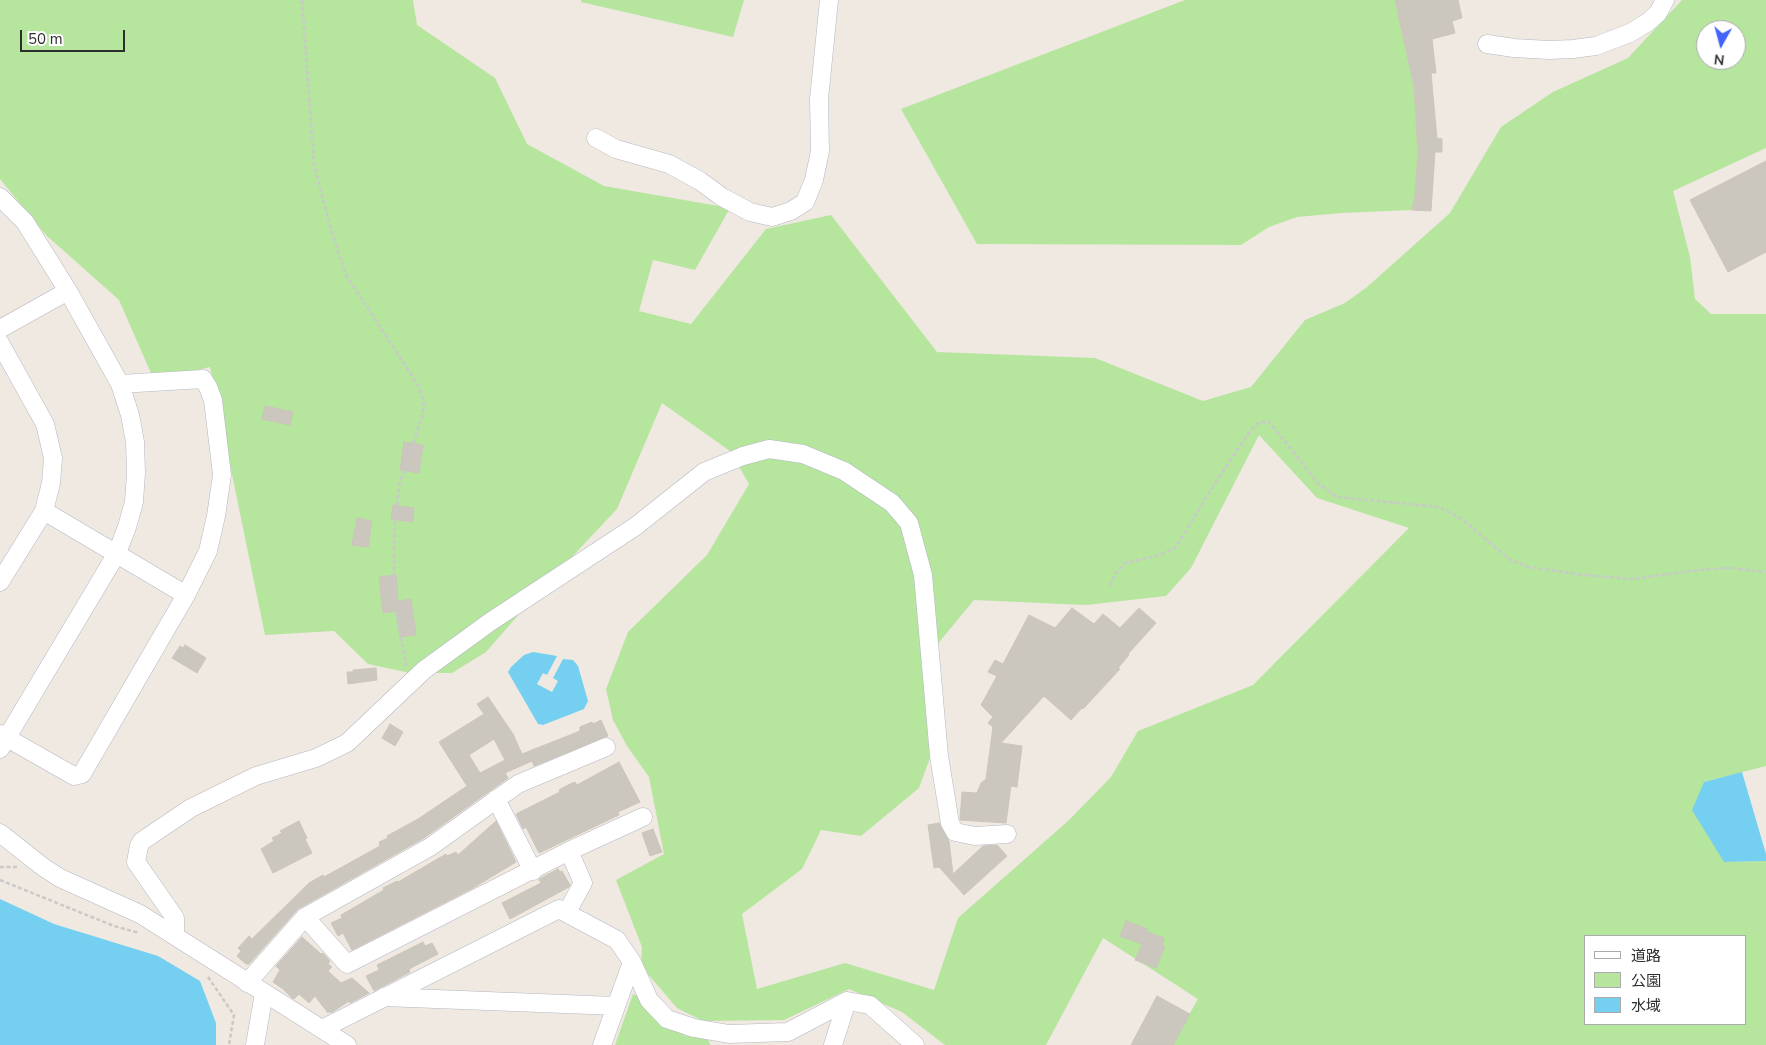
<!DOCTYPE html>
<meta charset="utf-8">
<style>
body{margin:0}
#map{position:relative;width:1766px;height:1045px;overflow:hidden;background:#efe9e1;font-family:"Nunito Sans","Noto Sans JP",sans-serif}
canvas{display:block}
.legend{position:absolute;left:1584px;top:935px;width:162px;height:90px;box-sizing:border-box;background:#fff;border:1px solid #ababab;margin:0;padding:6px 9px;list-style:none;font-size:15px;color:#2e2e2e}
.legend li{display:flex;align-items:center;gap:10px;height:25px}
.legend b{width:25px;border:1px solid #ababab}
.north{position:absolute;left:1696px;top:20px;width:50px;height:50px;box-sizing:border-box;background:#fff;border:1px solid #ababab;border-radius:50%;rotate:187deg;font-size:14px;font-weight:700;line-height:20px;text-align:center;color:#2e2e2e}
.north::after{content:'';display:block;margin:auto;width:18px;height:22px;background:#4264fb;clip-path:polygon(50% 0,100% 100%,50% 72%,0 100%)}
.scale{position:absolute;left:20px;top:30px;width:105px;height:22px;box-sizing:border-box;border:2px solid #2e2e2e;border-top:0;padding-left:6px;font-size:15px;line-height:18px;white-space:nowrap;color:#2e2e2e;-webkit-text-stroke:4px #fff;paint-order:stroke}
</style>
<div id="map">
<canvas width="1766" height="1045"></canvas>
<ul class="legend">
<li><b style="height:6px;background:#fff"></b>道路</li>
<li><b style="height:14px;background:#b6e59e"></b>公園</li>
<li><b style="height:14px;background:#75cff0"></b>水域</li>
</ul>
<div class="north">N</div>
<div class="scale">50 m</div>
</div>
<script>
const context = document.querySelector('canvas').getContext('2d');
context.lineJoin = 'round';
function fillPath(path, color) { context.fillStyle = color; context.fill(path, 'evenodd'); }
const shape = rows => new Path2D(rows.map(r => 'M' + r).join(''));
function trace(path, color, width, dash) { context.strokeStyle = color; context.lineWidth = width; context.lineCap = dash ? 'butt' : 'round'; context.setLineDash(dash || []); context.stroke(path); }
fillPath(shape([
 [0,0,413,0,417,25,495,78,527,144,604,186,730,208,695,270,653,260,639,311,691,324,766,229,831,215,937,352,1095,358,1203,401,1251,387,1305,320,1345,303,1367,287,1450,213,1501,127,1553,92,1628,58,1682,0,1766,0,1766,148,1673,191,1690,257,1695,299,1711,314,1766,314,1766,766,1704,782,1724,862,1766,861,1766,1045,1172,1045,1198,999,1103,938,1046,1045,945,1045,902,1012,849,989,784,1020,703,1021,677,1008,641,966,642,947,616,880,664,854,649,777,627,746,613,720,606,689,628,632,707,555,749,484,730,451,662,403,617,509,535,596,486,652,452,673,410,673,368,664,334,631,265,635,210,367,154,380,119,300,46,235,0,179],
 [1706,30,1736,30,1736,60,1706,60],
 [1259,435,1317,498,1409,528,1253,685,1138,731,1111,777,1068,821,958,918,934,990,845,963,757,989,742,914,802,869,821,830,861,836,919,788,942,725,921,664,974,600,1086,605,1166,596,1191,568],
 [1585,936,1745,936,1745,1024,1585,1024],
 [581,0,744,0,733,37,581,2],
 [1185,0,1395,0,1414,86,1418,153,1415,195,1412,210,1341,213,1297,217,1269,227,1241,245,977,244,901,109],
 [633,994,640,997,650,1014,666,1026,686,1036,708,1038,710,1045,615,1045]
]), '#b6e59e');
fillPath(shape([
 [533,652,557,656,547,675,543,673,537,684,552,692,558,681,553,678,563,659,573,660,578,666,588,701,584,709,543,725,538,724,508,672,511,667,524,655],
 [1742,772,1766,854,1766,861,1724,862,1692,810,1704,782],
 [0,899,54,924,158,956,200,981,216,1023,216,1045,0,1045]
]), '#75cff0');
const building = shape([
 [1395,0,1458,0,1462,18,1452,21,1455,33,1432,39,1436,73,1431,73,1434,106,1437,138,1442,139,1442,152,1435,152,1431,211,1412,210,1415,195,1418,153,1414,86,1395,0],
 [1766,161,1766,252,1728,272,1690,200,1766,161],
 [265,406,293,412,290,425,262,419,265,406],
 [404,442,423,445,419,473,400,470,404,442],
 [393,505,414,508,413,522,391,519,393,505],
 [357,518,372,521,368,547,352,545,357,518],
 [396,575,398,601,411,599,416,635,400,637,396,611,383,613,379,577,396,575],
 [1072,608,1094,624,1103,614,1120,628,1139,608,1156,623,1128,654,1129,655,1118,668,1120,669,1083,709,1082,708,1071,720,1044,696,1001,743,1022,746,1017,787,1011,786,1006,823,960,820,962,792,977,793,981,783,986,779,993,727,988,723,993,717,981,705,997,676,988,672,995,660,1003,664,1029,615,1055,628,1072,608],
 [185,645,206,658,197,673,172,658,180,646,183,648,185,645],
 [376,668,377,680,348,684,347,672,353,672,353,670,376,668],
 [488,697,513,734,522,754,580,731,580,727,592,722,593,724,601,720,608,736,534,766,532,761,505,773,508,778,424,838,298,909,249,964,246,964,237,956,241,951,238,948,249,936,252,939,309,883,323,875,324,877,380,846,379,842,388,838,387,836,418,819,467,786,439,742,484,714,477,704,488,697],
 [494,739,505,760,480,773,469,755,494,739],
 [390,724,403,732,395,746,382,738,390,724],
 [619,762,640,802,618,812,619,815,539,853,526,827,523,829,516,814,560,792,559,790,570,784,575,782,577,785,619,762],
 [299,821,307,838,305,839,312,853,273,873,261,849,274,841,272,838,282,833,280,831,299,821],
 [496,821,516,862,473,888,352,950,343,933,338,936,331,923,342,918,341,915,384,890,383,888,397,881,398,882,446,854,447,856,456,852,458,855,496,821],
 [939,823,949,841,953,874,983,846,997,845,1007,856,964,895,939,867,934,868,928,825,939,823],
 [653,829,662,852,650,856,642,833,653,829],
 [558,869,560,872,562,871,570,885,569,887,510,919,502,903,541,883,539,879,558,869],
 [1126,921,1148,929,1147,932,1164,938,1162,945,1165,946,1156,968,1135,960,1142,944,1120,936,1126,921],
 [302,937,321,954,323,953,330,961,328,964,332,967,328,971,341,983,352,978,369,993,350,1003,349,1001,331,1013,330,1011,328,1013,315,996,309,1003,299,994,294,999,291,997,283,989,273,982,280,970,276,966,302,937],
 [423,942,425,946,432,943,438,954,409,969,410,972,374,991,366,976,379,970,377,965,423,942],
 [1157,996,1190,1014,1173,1045,1131,1045,1157,996]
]);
fillPath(building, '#cbc7bf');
trace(building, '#cbc5ba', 1);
const minor = shape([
 [1487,44,1514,48,1549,50,1573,49,1596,46,1630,33,1648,22,1658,13,1665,0],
 [596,138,616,149,669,164,700,181,722,197,750,212,772,217,791,211,805,202,814,180,820,151,819,99,829,0],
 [0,197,25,222,68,291,120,384,130,415,135,442,136,473,134,502,127,527,117,553,0,749],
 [0,329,68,291],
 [0,343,45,424,53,458,51,483,44,511,0,582],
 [44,511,186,595],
 [0,734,74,776,82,774,186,595,208,551,216,516,222,475,213,400,208,387,203,379,120,384],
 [496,799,533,871],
 [0,833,43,867,60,878,140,914,347,1045],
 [567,912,583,883,569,851],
 [305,917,347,964,569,851,643,817],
 [175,935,175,918,136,862,139,846,142,841,191,808,256,776,316,758,347,743,424,670,490,622,636,526,704,472,743,456,769,449,803,454,844,471,892,503,909,523,923,575,939,756,950,823,955,832,975,836,1007,834],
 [247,983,305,917,430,847,518,784,606,747],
 [384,997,616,1006],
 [322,1029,559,909,617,940,632,962,649,1000,667,1019,694,1028,729,1034,788,1032,847,1001,870,1005,915,1045],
 [255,1045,264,993],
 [602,1045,632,962],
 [833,1045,847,1001]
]);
trace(minor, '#b4b7c1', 19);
trace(shape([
 [302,0,314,164,330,226,346,275,418,385,424,401,422,417,399,486,394,536,394,598,406,666],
 [1110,586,1115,574,1125,563,1160,555,1176,547,1215,483,1248,434,1259,422,1269,422,1320,485,1337,497,1439,507,1462,519,1510,560,1529,567,1583,575,1633,579,1699,570,1731,568,1766,572],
 [0,867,18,867],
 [0,880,114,926,139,933],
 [208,977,234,1015,229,1045]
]), '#c9c9c9', 2.5, [4, 2.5]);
trace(minor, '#fff', 18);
</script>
